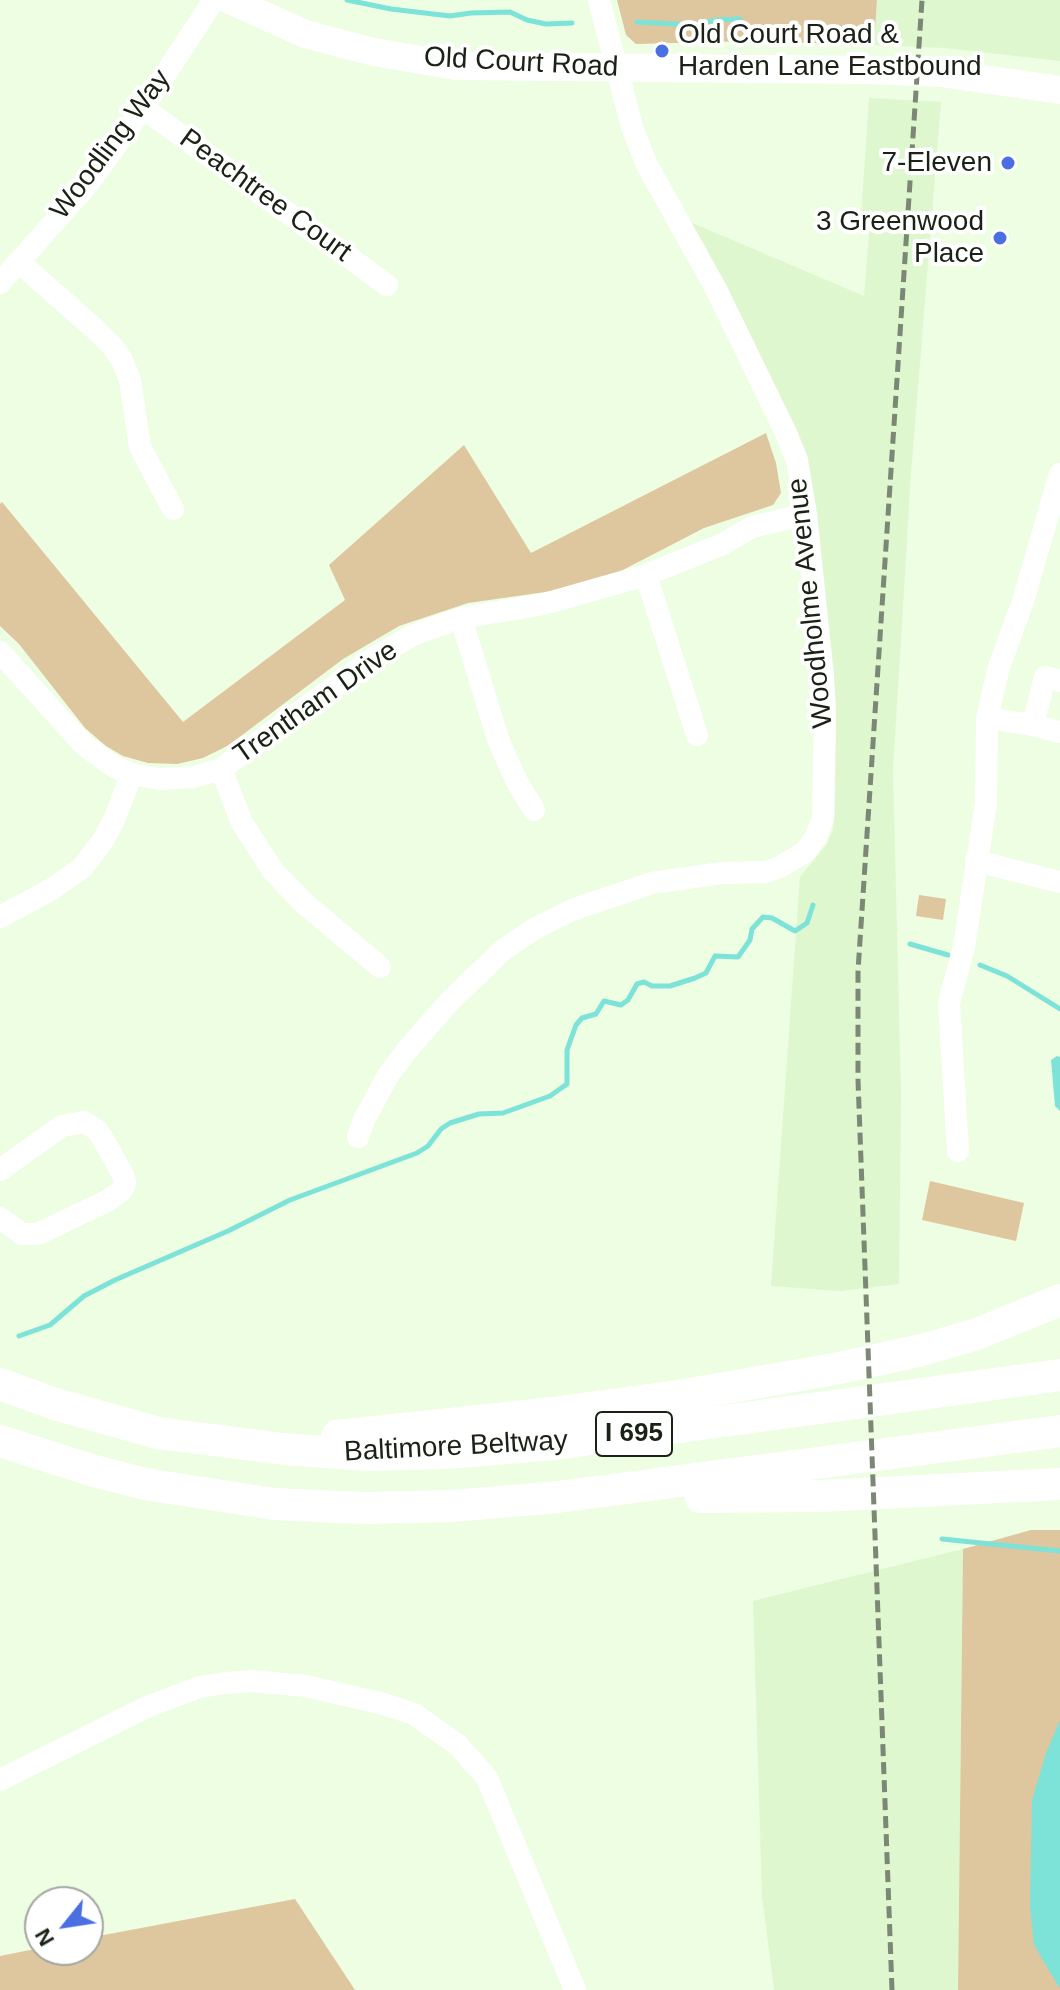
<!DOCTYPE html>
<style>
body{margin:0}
#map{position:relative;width:1060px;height:1990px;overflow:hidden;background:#edfee3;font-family:Arial,sans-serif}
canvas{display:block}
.north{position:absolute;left:24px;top:1886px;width:80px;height:80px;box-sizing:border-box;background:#fff;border:2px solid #a3a6a1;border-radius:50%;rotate:240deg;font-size:22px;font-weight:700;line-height:32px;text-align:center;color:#1a2115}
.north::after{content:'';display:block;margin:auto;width:28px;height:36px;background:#4a6fe2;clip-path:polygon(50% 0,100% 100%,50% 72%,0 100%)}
</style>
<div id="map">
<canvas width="1060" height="1990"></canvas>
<div class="north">N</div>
</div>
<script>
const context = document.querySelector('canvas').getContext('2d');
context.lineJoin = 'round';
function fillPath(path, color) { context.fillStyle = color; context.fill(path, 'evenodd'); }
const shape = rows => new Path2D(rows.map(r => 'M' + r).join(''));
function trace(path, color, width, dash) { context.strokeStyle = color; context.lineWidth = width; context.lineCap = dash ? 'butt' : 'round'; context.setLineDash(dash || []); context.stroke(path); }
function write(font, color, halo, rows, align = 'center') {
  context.font = font + ' Arial,sans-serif'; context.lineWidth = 8; context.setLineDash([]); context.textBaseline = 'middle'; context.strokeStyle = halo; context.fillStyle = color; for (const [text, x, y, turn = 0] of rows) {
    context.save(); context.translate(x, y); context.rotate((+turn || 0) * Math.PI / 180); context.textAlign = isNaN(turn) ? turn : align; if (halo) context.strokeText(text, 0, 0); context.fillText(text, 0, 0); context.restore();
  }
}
fillPath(shape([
 [877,0,1060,0,1060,61,945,48,874,45],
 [869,98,941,102,911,474,893,770,901,1094,899,1284,840,1291,771,1286,800,877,827,844,833,829,835,811,836,701,810,481,683,219,864,296,870,222,861,218],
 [963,1549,958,1990,774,1990,762,1896,753,1601]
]), '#def7cf');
fillPath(shape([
 [617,0,877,0,874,45,751,41,636,44,626,35],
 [766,433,776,463,781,493,773,505,704,528,619,572,559,590,468,603,399,626,343,659,229,745,203,758,177,764,148,763,123,756,106,746,85,728,19,644,0,626,0,504,2,502,183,722,345,600,329,565,464,445,531,553],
 [919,895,946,899,943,920,916,916],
 [930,1181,1024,1203,1016,1241,922,1220],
 [1031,1530,1060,1530,1060,1990,958,1990,963,1549],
 [295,1899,355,1990,0,1990,0,1956,40,1948,40,1950,88,1950,88,1938]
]), '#dec69e');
fillPath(shape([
 [1057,1056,1060,1057,1060,1111,1055,1106,1051,1060],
 [1060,1720,1060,1989,1034,1945,1030,1906,1032,1800,1046,1753]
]), '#7de2d8');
trace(shape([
 [347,0,391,9,450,16,471,13,510,12,527,20,546,24,572,23],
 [637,22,694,25,716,20,740,19],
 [910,944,948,955],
 [980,965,1007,976,1060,1009],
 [19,1336,50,1325,84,1296,115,1280,228,1231,290,1200,417,1153,428,1146,441,1129,450,1123,479,1114,503,1113,550,1096,567,1084,567,1050,576,1025,582,1018,596,1014,604,1001,621,1005,628,1000,637,984,644,982,652,986,670,986,695,978,706,973,715,956,738,957,750,940,752,929,763,917,772,918,795,931,807,923,813,905],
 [942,1539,1060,1551]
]), '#7de2d8', 5);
trace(shape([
 [143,108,387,285],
 [19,262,97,331,113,347,122,360,130,380,140,447,173,509],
 [0,283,88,184,143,108,214,0],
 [646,575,697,735],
 [461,618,499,742,517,782,534,810],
 [0,652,84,745,113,766,132,774,160,779,194,777,221,769,375,657,413,635,461,618,544,604,646,575,723,544,752,527,806,514],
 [987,718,1033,725,1060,732],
 [1033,725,1045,677,1060,681],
 [221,769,242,823,273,871,305,904,380,967],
 [976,861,1060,882],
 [0,917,52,889,82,868,102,842,114,820,132,774],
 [358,1137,364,1120,389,1074,407,1050,450,1001,503,950,534,929,572,910,652,883,722,873,766,872,780,867,805,852,816,837,823,818,825,719,823,676,806,514,797,460,786,433,716,289,647,165,632,127,599,0],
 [958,1151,949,1003,964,947,986,803,987,718,999,667,1023,601,1060,474],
 [0,1170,62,1126,84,1122,97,1130,103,1139,124,1177,125,1184,121,1191,109,1200,38,1234,22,1234,0,1218],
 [0,1780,149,1706,200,1687,225,1683,251,1681,306,1686,384,1704,414,1714,458,1745,487,1778,575,1990]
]), '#fff', 22);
trace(shape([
 [230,0,305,34,374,52,456,66,870,70,940,73,1060,90]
]), '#fff', 28);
trace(shape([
 [0,1384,55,1404,158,1433,283,1449,367,1455,448,1453,555,1444,1060,1375],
 [337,1436,553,1413,678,1396,835,1369,922,1350,977,1334,1060,1300],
 [0,1441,91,1470,145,1484,274,1504,364,1508,452,1506,558,1497,1060,1431],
 [701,1497,821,1496,1060,1484]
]), '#fff', 32);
trace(shape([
 [892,1990,858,1080,858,971,922,0]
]), '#7c8875', 5, [12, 6]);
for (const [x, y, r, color] of [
 [662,51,8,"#4a6fe2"],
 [1008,163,8,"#4a6fe2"],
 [1000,238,8,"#4a6fe2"]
]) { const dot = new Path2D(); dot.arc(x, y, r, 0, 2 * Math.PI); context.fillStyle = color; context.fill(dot); trace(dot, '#fff', 3); }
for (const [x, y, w] of [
 [634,1434,76]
]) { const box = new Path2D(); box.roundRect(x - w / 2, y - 22, w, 44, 6); context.fillStyle = '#fff'; context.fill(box); trace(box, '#1a2115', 2); }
write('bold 26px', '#1a2115', null, [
 ["I 695",634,1434]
]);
write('28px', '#1a2115', '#fff', [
 ["Old Court Road &",678,35,"left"],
 ["Harden Lane Eastbound",678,67,"left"],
 ["7-Eleven",992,163],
 ["3 Greenwood",984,222],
 ["Place",984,254]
], 'right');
write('28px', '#1a2115', '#fff', [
 ["Old Court Road",521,63,3],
 ["Woodling Way",111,145,-53],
 ["Peachtree Court",265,196,36],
 ["Woodholme Avenue",811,603,-96],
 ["Trentham Drive",316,703,-35],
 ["Baltimore Beltway",456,1447,-3]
]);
</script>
